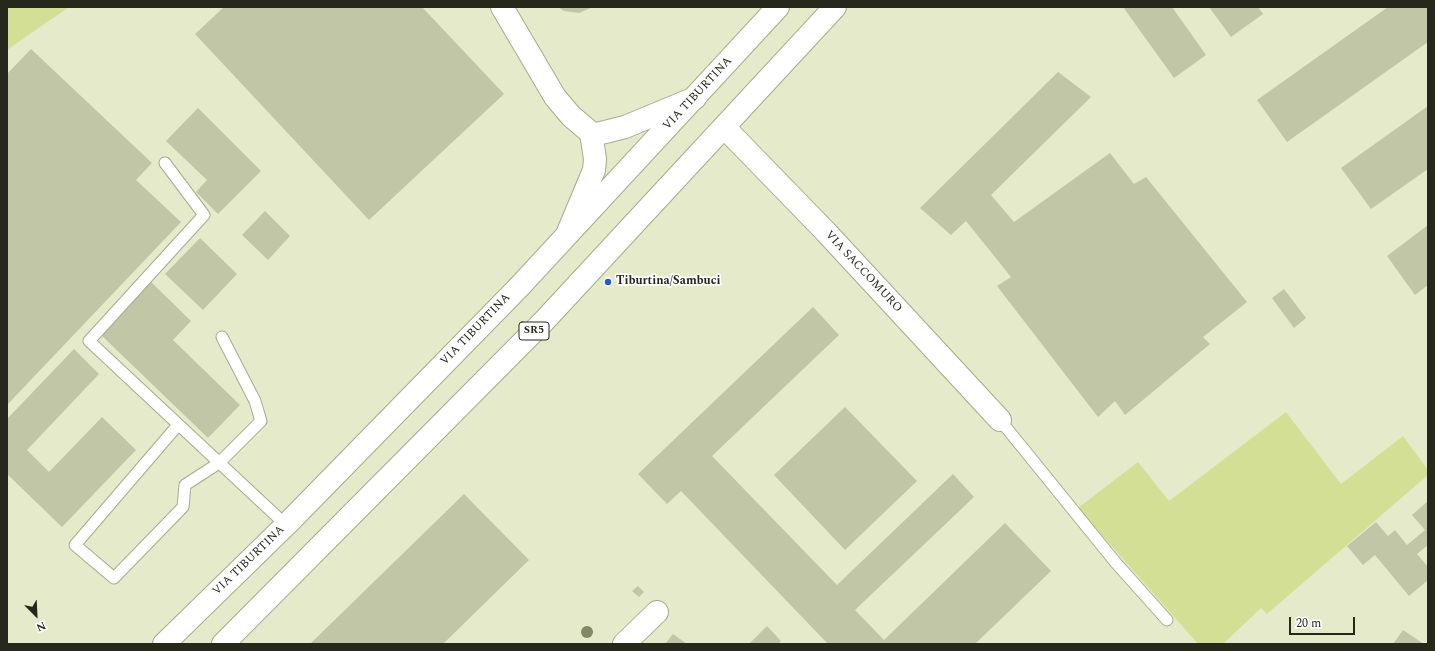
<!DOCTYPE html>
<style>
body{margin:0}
#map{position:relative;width:1435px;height:651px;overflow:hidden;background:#e5ebca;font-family:Spectral,serif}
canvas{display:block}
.frame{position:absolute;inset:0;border:8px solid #26281c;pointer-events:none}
.north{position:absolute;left:16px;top:595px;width:40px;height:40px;-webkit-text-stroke:3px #fff;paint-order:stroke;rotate:156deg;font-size:11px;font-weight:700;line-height:16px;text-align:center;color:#26281c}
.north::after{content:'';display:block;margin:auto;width:14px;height:18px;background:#26281c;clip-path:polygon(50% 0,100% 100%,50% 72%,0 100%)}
.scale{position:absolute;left:1289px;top:617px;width:66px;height:18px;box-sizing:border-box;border:2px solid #26281c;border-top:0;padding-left:5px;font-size:12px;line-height:14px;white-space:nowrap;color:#26281c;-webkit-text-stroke:3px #fff;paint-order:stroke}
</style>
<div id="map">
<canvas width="1435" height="651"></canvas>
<div class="frame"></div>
<div class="north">N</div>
<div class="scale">20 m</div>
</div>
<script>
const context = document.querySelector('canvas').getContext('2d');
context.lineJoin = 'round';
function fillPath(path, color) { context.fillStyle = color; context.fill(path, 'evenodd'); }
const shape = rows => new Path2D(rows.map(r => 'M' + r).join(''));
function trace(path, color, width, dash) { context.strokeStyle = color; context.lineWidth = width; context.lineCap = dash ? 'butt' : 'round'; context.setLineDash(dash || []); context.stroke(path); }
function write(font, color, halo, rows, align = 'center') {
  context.font = font + ' Spectral,serif'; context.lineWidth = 3.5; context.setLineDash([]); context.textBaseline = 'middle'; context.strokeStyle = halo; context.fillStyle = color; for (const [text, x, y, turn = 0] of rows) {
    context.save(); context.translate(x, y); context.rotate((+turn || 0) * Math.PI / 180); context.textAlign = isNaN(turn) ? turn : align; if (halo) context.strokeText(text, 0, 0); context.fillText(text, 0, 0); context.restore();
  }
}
fillPath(shape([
 [7,7,69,7,7,50],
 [1286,412,1341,484,1403,436,1428,470,1428,475,1267,614,1261,608,1223,644,1198,644,1078,508,1138,462,1169,501]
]), '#d4df96');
fillPath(shape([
 [224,7,422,7,504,94,369,220,195,34],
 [558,7,593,7,579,13,564,11],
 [1123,7,1172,7,1206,55,1174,78],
 [1209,7,1258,7,1263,14,1231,37],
 [1388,7,1428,7,1428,42,1287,142,1257,100],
 [31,49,152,163,136,180,181,222,7,405,7,74],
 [1058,72,1091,97,991,195,1014,222,1110,153,1134,184,1146,177,1247,302,1203,337,1210,344,1125,415,1115,401,1098,417,997,286,1011,277,966,221,951,235,920,208],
 [1428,106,1428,169,1371,209,1341,168],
 [198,108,261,171,218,214,196,192,207,180,166,141],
 [265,211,290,236,268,260,242,235],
 [1428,225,1428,285,1415,295,1387,256],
 [200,238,237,274,203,310,165,274],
 [150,281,191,321,173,340,240,405,208,438,99,333],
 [1284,289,1306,318,1294,328,1272,298],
 [813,307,839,335,712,456,837,585,953,474,974,497,855,610,884,640,1005,523,1051,571,975,644,828,644,681,491,667,504,638,474],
 [74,349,99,374,27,450,49,472,102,417,136,450,62,527,7,474,7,419],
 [845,407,917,481,845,550,774,475],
 [464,494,529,560,443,644,310,644],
 [1428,501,1428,545,1417,554,1428,567,1428,580,1409,596,1375,555,1363,565,1347,546,1376,522,1388,536,1395,530,1407,545,1425,530,1412,515],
 [638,586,644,592,639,597,632,591],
 [767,626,781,641,778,644,749,644],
 [1403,630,1424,644,1393,644],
 [673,634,687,644,665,644]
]), '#c0c6a6');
const lane = shape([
 [165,163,204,215,89,341,286,525],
 [1000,420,1116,563,1167,620],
 [178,425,75,545,114,578,183,507,185,485,219,463,261,421,255,401,222,337]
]);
const street = shape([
 [502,7,555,97,571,116,591,133,597,134,625,127,695,98],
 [724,127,826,232,1000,420],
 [568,232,594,170,595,159,591,133],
 [624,644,657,612]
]);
const primary = shape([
 [164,644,286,525,519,287,778,7],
 [223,644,544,321,835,7]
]);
trace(lane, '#a6ab8c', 13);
trace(street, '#a6ab8c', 24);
trace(primary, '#a6ab8c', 24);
trace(lane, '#fff', 11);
trace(street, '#fff', 22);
trace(primary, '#fff', 22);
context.fillStyle = '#828766';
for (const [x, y] of [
 [587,632]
]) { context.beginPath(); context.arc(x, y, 6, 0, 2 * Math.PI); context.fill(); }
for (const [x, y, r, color] of [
 [608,282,4,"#3056c6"]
]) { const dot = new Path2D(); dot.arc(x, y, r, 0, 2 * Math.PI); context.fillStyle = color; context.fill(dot); trace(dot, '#fff', 1.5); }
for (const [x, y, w] of [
 [534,331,30]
]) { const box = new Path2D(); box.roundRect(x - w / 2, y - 9, w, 18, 3); context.fillStyle = '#fff'; context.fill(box); trace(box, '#26281c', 1); }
write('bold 11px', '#26281c', null, [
 ["SR5",534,331]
]);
write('12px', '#26281c', '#fff', [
 ["VIA TIBURTINA",698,94,-47],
 ["VIA SACCOMURO",863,272,47],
 ["VIA TIBURTINA",476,330,-46],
 ["VIA TIBURTINA",249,561,-44]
]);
write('bold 12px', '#26281c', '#fff', [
 ["Tiburtina/Sambuci",616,282]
], 'left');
</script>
